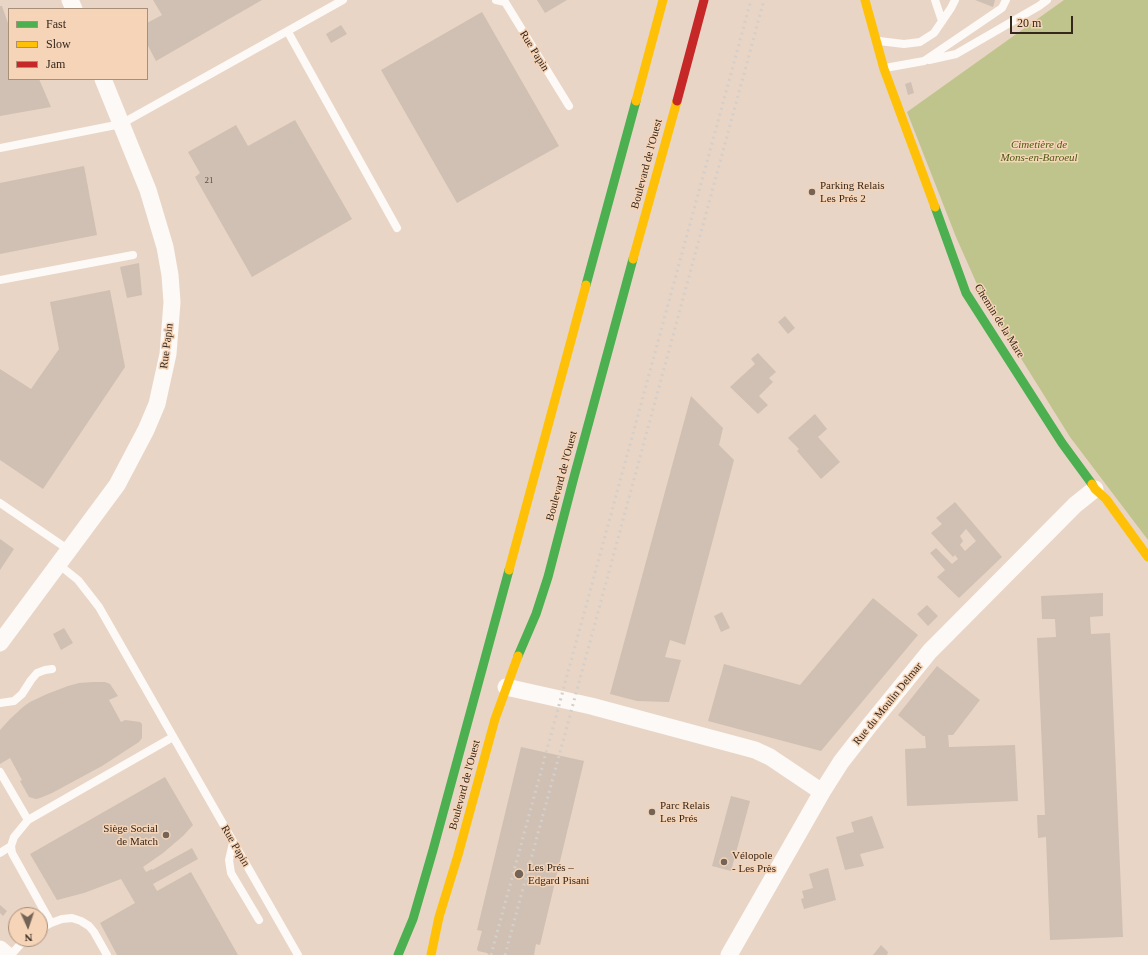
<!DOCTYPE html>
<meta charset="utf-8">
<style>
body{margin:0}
#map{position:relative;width:1148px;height:955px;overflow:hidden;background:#e8d5c5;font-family:"Times New Roman",serif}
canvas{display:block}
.legend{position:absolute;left:8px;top:8px;width:140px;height:72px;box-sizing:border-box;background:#f6d4b7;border:1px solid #a88f79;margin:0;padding:5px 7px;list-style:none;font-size:12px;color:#34271c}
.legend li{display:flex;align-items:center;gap:8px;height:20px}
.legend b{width:20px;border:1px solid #a88f79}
.north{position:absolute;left:8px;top:907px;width:40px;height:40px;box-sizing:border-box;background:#f6d4b7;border:1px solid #a88f79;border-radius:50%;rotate:177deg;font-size:11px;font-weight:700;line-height:16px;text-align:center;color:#34271c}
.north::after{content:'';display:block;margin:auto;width:14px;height:18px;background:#736457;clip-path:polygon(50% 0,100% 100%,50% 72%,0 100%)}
.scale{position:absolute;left:1010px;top:16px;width:63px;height:18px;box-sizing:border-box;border:2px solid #34271c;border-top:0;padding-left:5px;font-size:12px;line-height:14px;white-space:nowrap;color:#34271c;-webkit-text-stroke:3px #f6d4b7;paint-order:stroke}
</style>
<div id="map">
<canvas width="1148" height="955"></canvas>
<ul class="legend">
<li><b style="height:5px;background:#4caf50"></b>Fast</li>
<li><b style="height:5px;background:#ffc107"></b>Slow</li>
<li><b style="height:5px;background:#c62828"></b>Jam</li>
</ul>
<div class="north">N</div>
<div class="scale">20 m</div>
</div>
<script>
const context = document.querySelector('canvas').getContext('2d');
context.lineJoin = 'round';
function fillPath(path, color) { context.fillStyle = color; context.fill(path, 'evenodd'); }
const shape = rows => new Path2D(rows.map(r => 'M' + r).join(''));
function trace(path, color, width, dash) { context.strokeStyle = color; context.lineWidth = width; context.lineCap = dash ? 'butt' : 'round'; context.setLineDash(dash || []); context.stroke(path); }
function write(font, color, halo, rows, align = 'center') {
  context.font = font + ' "Times New Roman",serif'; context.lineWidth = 3; context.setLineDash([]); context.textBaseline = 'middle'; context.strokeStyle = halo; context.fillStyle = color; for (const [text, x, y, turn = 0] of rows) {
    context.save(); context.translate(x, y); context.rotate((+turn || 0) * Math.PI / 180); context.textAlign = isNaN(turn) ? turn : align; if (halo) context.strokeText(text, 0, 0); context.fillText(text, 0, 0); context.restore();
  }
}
fillPath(shape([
 [1064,0,1148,0,1148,540,1070,437,997,320,980,291,956,237,907,112]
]), '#bfc48c');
fillPath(shape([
 [153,0,262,0,156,61,147,44,147,23,162,15],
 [537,0,567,0,545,13],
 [975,0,995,0,993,7],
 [0,6,2,6,9,26,9,79,39,79,51,107,0,116],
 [482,12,559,146,457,203,381,70],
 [341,25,347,34,331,43,326,34],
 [911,82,914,93,908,95,905,84],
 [295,120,352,219,252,277,195,177,200,173,188,152,236,125,248,146],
 [84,166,97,235,0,254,0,183],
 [139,263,142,295,127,298,120,267],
 [110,290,125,367,43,489,0,460,0,369,31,389,59,349,50,302],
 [785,316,795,328,788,334,778,322],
 [758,353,776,372,769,378,773,382,759,396,768,405,758,414,730,387,755,364,751,359],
 [691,396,723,428,719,445,734,460,685,645,670,640,665,657,681,660,669,702,637,701,610,694],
 [815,414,827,429,818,437,840,462,821,479,797,451,799,449,788,438],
 [955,502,1002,557,959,598,937,577,945,570,930,553,936,548,952,564,958,559,955,555,953,557,931,533,942,524,936,518],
 [966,529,976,541,965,551,960,545,963,541,960,536],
 [0,539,14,549,0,570],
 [1103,593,1103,616,1090,617,1091,634,1110,633,1123,937,1050,940,1046,837,1038,838,1037,815,1045,815,1037,638,1056,637,1055,619,1042,619,1041,596],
 [873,598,918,635,821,751,708,721,724,664,800,685],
 [927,605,938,616,928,626,917,614],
 [722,612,730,628,721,632,714,616],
 [64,628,73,643,61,650,53,634],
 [937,666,980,700,953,735,948,735,949,747,1015,745,1018,801,907,806,905,749,926,748,925,736,923,736,898,715],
 [93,682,105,682,110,684,118,696,109,700,121,722,125,720,140,722,142,724,142,738,139,742,102,766,52,793,40,798,36,799,29,797,20,781,22,780,10,758,0,764,0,730,10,719,23,707,30,702,47,694,68,686,79,683],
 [521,747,584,761,540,945,536,944,534,955,489,955,487,953,478,951,477,949,482,931,477,930],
 [165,777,193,825,183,836,163,853,143,867,146,872,152,869,152,870,192,848,198,859,153,884,157,891,191,872,238,955,117,955,100,923,135,903,121,879,84,893,57,900,30,854],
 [731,796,750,801,731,871,712,866],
 [872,816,884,848,860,854,864,866,845,870,836,837,854,832,851,822],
 [828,868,836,900,804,909,801,899,804,898,802,891,813,888,809,874],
 [0,905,7,911,3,916,0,913],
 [881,945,888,952,887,955,873,955]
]), '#cfc0b3');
trace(shape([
 [496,0,505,2,569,106],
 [935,0,942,21],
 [288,32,397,228],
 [879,41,904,44,920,42,934,33,951,8,955,0],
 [929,60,956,54,1039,6,1047,0],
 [885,68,924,61,1002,8,1006,0],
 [0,148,121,124,343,0],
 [0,280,133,255],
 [0,503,69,550],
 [58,564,78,580,99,607,298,955],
 [0,703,14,701,22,694,31,680,37,673,45,670,52,669],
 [0,772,28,820,14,837,11,846,12,853,51,923,62,919,72,918,81,921,89,926,94,932,107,955],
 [28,820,173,737],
 [233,843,229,860,231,873,259,920],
 [0,853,11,846],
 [40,929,51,923],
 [11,955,25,939]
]), '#fcf9f6', 8);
trace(shape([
 [70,0,74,9],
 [0,643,117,485,146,430,157,404,168,354,172,302,170,275,165,247,148,190,103,79],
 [506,687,591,706,755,750,770,757,822,792],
 [0,949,7,955],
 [729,955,822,792,841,762,869,726,930,651,948,633,1075,505,1095,489]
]), '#fcf9f6', 17);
trace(shape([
 [935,207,966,293,1062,443,1092,484],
 [586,285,636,101],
 [518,656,536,614,548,577,574,477,633,259],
 [398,955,413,919,433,850,509,570]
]), '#4caf50', 9);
trace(shape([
 [865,0,884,69,935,207],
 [636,101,663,0],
 [633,259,677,101],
 [1092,484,1095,489,1106,499,1148,557],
 [509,570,586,285],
 [431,955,439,917,458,855,495,719,518,656]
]), '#ffc107', 9);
trace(shape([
 [677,101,704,0]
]), '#c62828', 9);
trace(shape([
 [491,955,751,0],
 [505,955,764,0]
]), '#d4cfca', 3, [2, 4]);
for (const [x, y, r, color] of [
 [812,192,4,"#736457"],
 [652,812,4,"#736457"],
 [166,835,4,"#736457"],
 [724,862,4,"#736457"],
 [519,874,5,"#736457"]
]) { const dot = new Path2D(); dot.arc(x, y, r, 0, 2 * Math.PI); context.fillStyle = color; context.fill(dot); trace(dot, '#f6d4b7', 1.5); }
write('9px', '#5b4d42', null, [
 ["21",209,181]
]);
write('11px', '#34271c', '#f6d4b7', [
 ["Rue Papin",534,51,58],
 ["Boulevard de l'Ouest",647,164,-75],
 ["Chemin de la Mare",999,321,58],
 ["Rue Papin",167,346,-83],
 ["Boulevard de l'Ouest",562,476,-75],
 ["Rue du Moulin Delmar",888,704,-51],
 ["Boulevard de l'Ouest",465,785,-75],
 ["Rue Papin",235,846,60]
]);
write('italic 11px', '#4a5b10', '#f6d4b7', [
 ["Cimetière de",1039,145],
 ["Mons-en-Baroeul",1039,158]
]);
write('11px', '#34271c', '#f6d4b7', [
 ["Parking Relais",820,186],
 ["Les Prés 2",820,199],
 ["Parc Relais",660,806],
 ["Les Prés",660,819],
 ["Siège Social",158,829,"right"],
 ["de Match",158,842,"right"],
 ["Vélopole",732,856],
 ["- Les Près",732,869],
 ["Les Prés –",528,868],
 ["Edgard Pisani",528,881]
], 'left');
</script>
